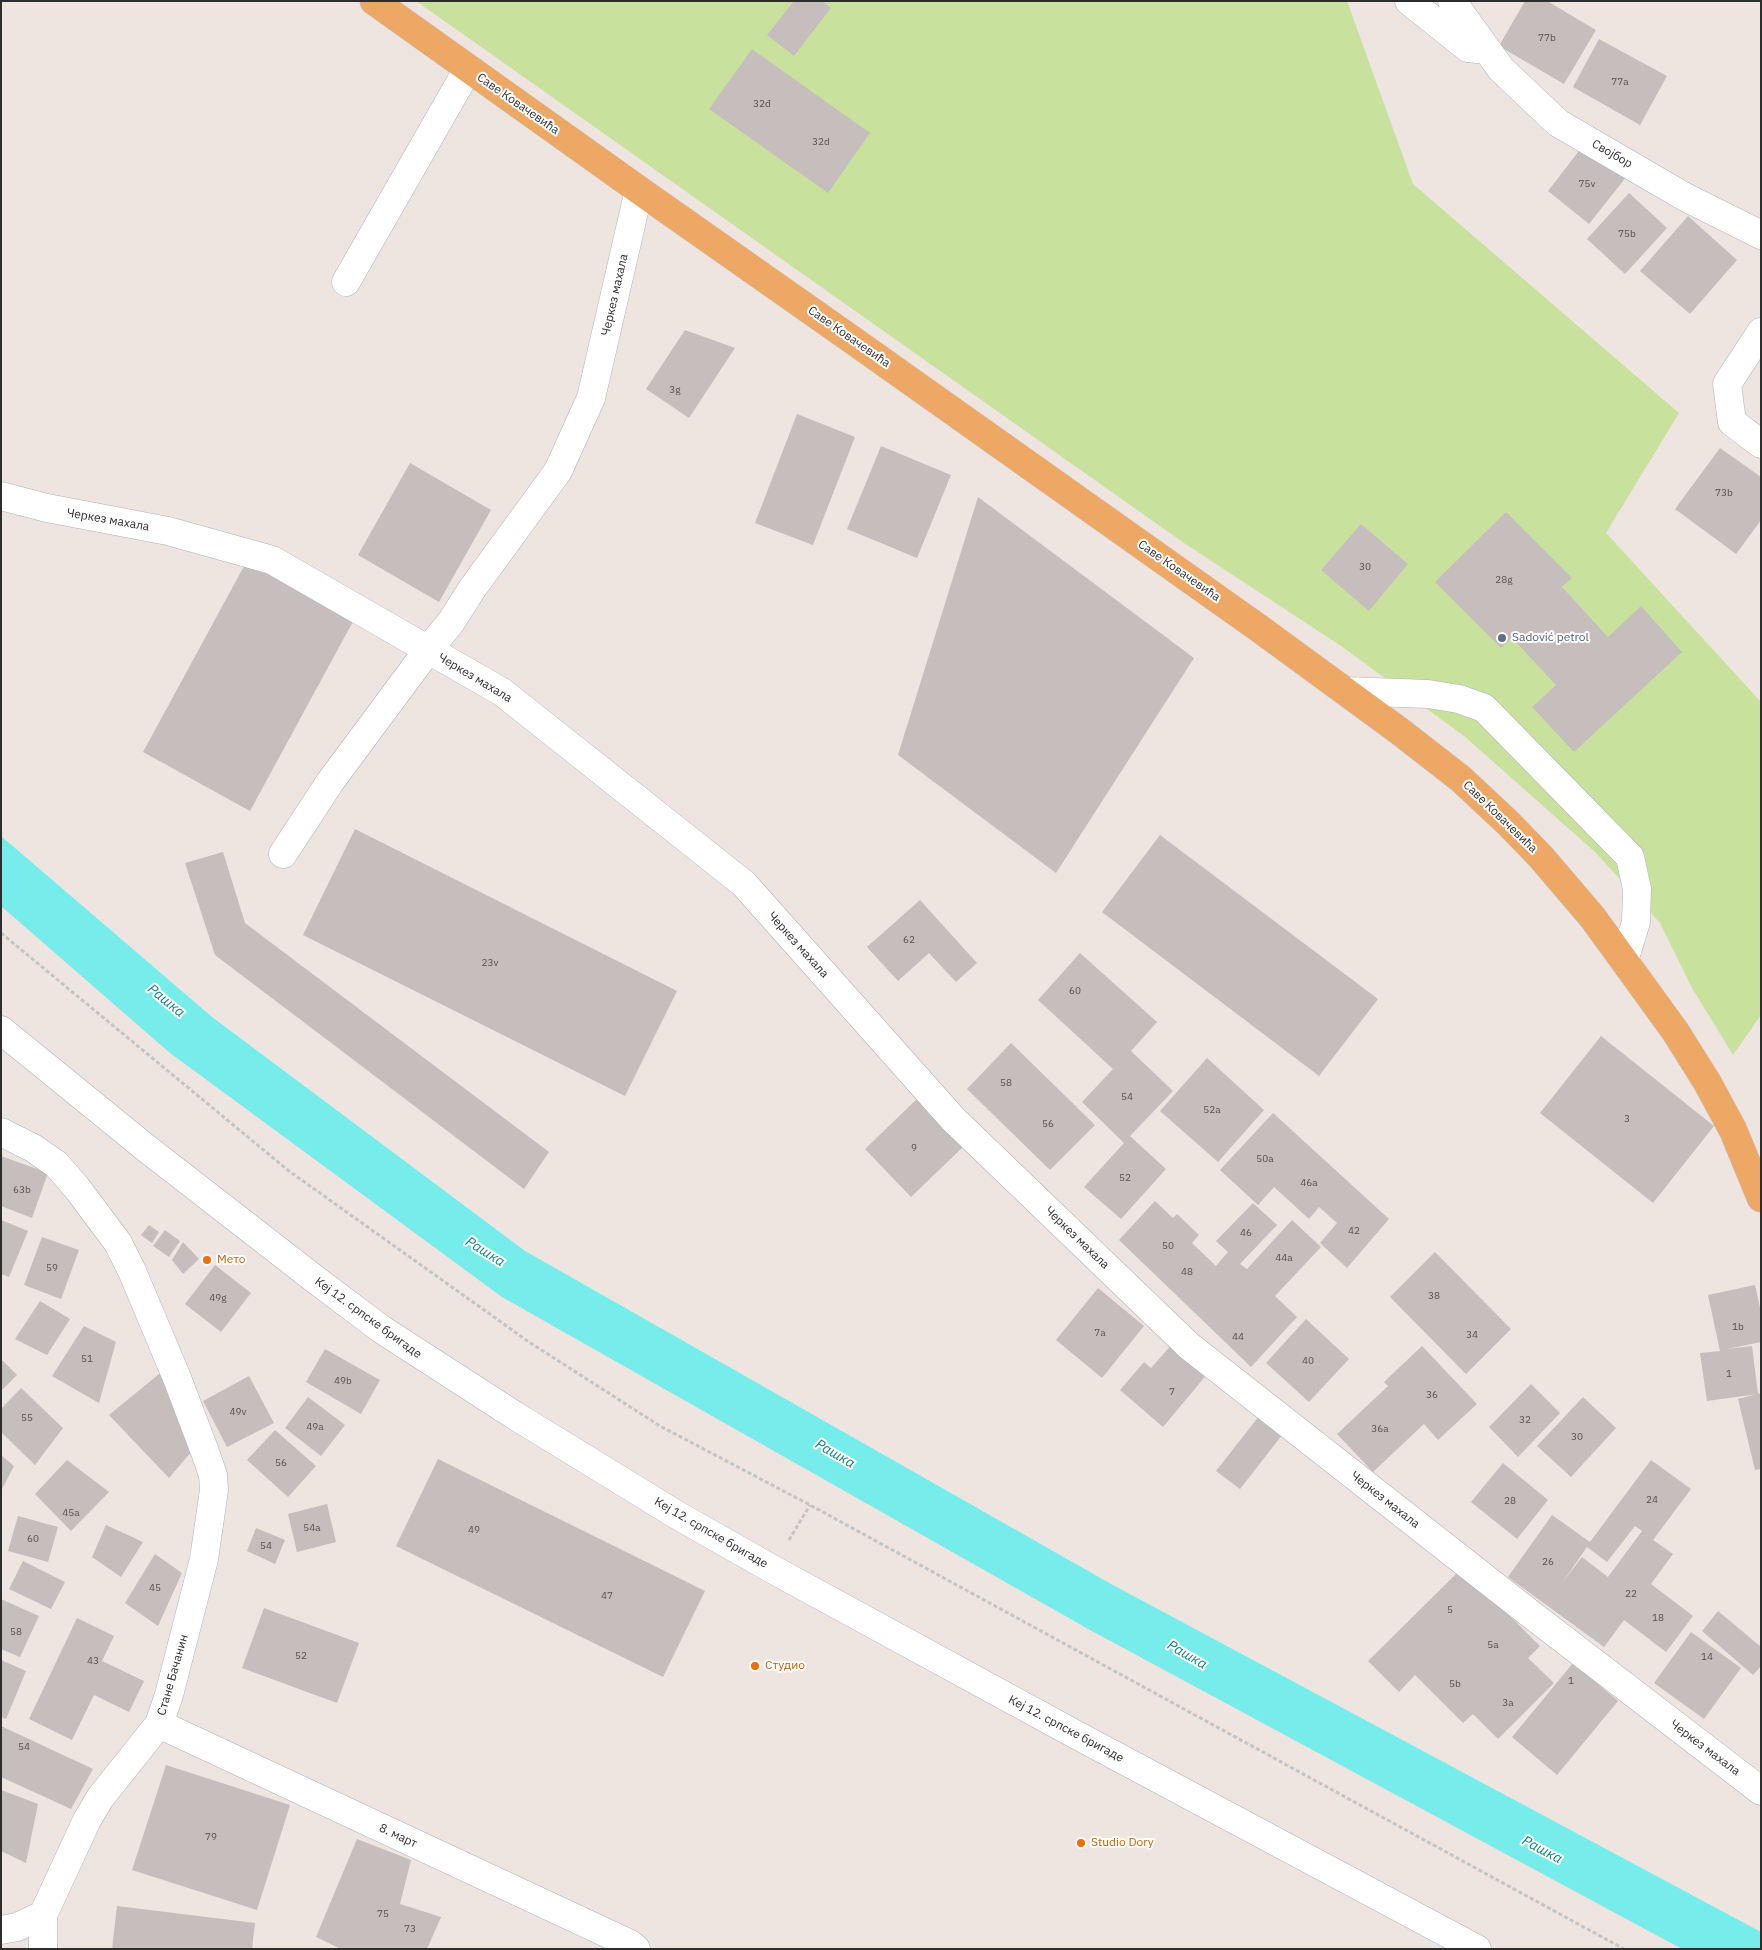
<!DOCTYPE html>
<meta charset="utf-8">
<style>
body{margin:0}
#map{position:relative;width:1762px;height:1950px;overflow:hidden;background:#eee4e0;font-family:"IBM Plex Sans",sans-serif}
canvas{display:block}
.frame{position:absolute;inset:0;border:2px solid #2d2d2d;pointer-events:none}
</style>
<div id="map">
<canvas width="1762" height="1950"></canvas>
<div class="frame"></div>
</div>
<script>
const context = document.querySelector('canvas').getContext('2d');
context.lineJoin = 'round';
function fillPath(path, color) { context.fillStyle = color; context.fill(path, 'evenodd'); }
const shape = rows => new Path2D(rows.map(r => 'M' + r).join(''));
function trace(path, color, width, dash) { context.strokeStyle = color; context.lineWidth = width; context.lineCap = dash ? 'butt' : 'round'; context.setLineDash(dash || []); context.stroke(path); }
function write(font, color, halo, rows, align = 'center') {
  context.font = font + ' "IBM Plex Sans",sans-serif'; context.lineWidth = 4; context.setLineDash([]); context.textBaseline = 'middle'; context.strokeStyle = halo; context.fillStyle = color; for (const [text, x, y, turn = 0] of rows) {
    context.save(); context.translate(x, y); context.rotate((+turn || 0) * Math.PI / 180); context.textAlign = isNaN(turn) ? turn : align; if (halo) context.strokeText(text, 0, 0); context.fillText(text, 0, 0); context.restore();
  }
}
fillPath(shape([
 [416,1,1347,1,1413,184,1679,413,1606,533,1761,702,1761,1015,1733,1055,1692,988,1660,923,1595,852,1464,736,1341,646,1184,543]
]), '#c8e29e');
fillPath(shape([
 [1,836,212,1017,525,1251,1111,1584,1761,1932,1761,1949,1682,1949,1090,1630,502,1297,170,1053,1,906]
]), '#76eceb');
fillPath(shape([
 [794,1,822,1,831,8,794,56,767,35],
 [1525,1,1547,1,1596,30,1564,84,1499,46],
 [1599,39,1667,76,1640,125,1573,87],
 [752,49,870,133,828,193,709,109],
 [1585,143,1627,176,1589,224,1548,191],
 [1629,193,1667,228,1625,274,1587,239],
 [1688,216,1737,260,1690,314,1640,271],
 [685,330,735,348,689,418,646,389],
 [797,414,855,437,813,545,755,523],
 [881,446,951,475,917,558,847,529],
 [1720,448,1761,477,1761,520,1736,554,1675,509],
 [410,463,491,510,439,602,358,555],
 [978,497,1194,658,1056,873,898,755],
 [1506,512,1572,578,1562,587,1608,637,1641,606,1682,652,1574,752,1532,707,1556,685,1512,638,1501,648,1435,582],
 [1361,524,1408,564,1369,611,1321,570],
 [249,557,356,616,250,811,143,752],
 [355,829,677,991,625,1096,303,935],
 [1160,835,1378,999,1319,1076,1102,912],
 [223,852,245,923,549,1152,524,1189,215,955,185,863],
 [920,900,977,963,956,982,929,953,898,981,867,947],
 [1080,953,1157,1022,1131,1051,1173,1091,1130,1136,1166,1169,1121,1219,1084,1187,1124,1143,1082,1102,1113,1069,1038,1000],
 [1601,1036,1714,1126,1653,1203,1540,1113],
 [1011,1043,1095,1125,1050,1170,967,1089],
 [1207,1058,1264,1110,1218,1162,1160,1111],
 [917,1099,963,1147,911,1197,865,1149],
 [1273,1113,1389,1219,1347,1268,1320,1243,1337,1223,1319,1207,1309,1219,1274,1187,1258,1205,1220,1170],
 [1,1156,48,1173,32,1218,1,1206],
 [1155,1201,1173,1218,1177,1214,1199,1235,1192,1243,1216,1266,1228,1252,1216,1241,1253,1203,1277,1225,1240,1264,1247,1269,1292,1220,1321,1247,1275,1296,1297,1317,1251,1367,1119,1240],
 [1,1220,28,1231,9,1277,1,1274],
 [149,1225,159,1232,152,1243,141,1235],
 [165,1230,180,1241,169,1257,153,1246],
 [42,1237,79,1250,61,1299,24,1285],
 [183,1242,199,1259,183,1274,172,1260],
 [1435,1252,1511,1329,1466,1374,1390,1297],
 [215,1265,251,1293,221,1332,185,1304],
 [1755,1285,1761,1312,1761,1342,1727,1349,1752,1346,1758,1394,1707,1401,1700,1353,1720,1351,1708,1295],
 [1098,1288,1144,1326,1102,1378,1056,1340],
 [40,1301,70,1319,47,1355,15,1339],
 [1306,1319,1349,1359,1309,1402,1266,1363],
 [84,1326,116,1342,99,1403,52,1376],
 [1174,1342,1209,1372,1163,1427,1120,1390,1144,1362,1151,1368],
 [1422,1346,1477,1404,1438,1440,1424,1424,1373,1472,1337,1434,1388,1386,1384,1382],
 [325,1349,380,1380,361,1414,306,1382],
 [1,1359,17,1375,1,1391],
 [164,1370,192,1451,169,1478,109,1415],
 [249,1376,274,1423,227,1447,203,1401],
 [1531,1384,1560,1413,1518,1457,1489,1427],
 [21,1388,63,1428,35,1465,1,1432,1,1409],
 [1761,1393,1761,1469,1755,1470,1738,1399],
 [308,1397,345,1425,321,1456,285,1428],
 [1583,1397,1616,1428,1571,1477,1537,1446],
 [1263,1411,1286,1430,1240,1489,1216,1471],
 [275,1430,316,1466,288,1497,247,1460],
 [1,1455,14,1466,1,1491],
 [438,1459,705,1591,663,1677,396,1546],
 [67,1460,109,1492,71,1531,35,1494],
 [1651,1460,1691,1489,1653,1540,1673,1554,1651,1584,1693,1616,1666,1652,1624,1620,1604,1647,1508,1577,1552,1515,1590,1542],
 [1635,1526,1642,1531,1608,1577,1582,1557,1562,1583,1587,1547,1607,1562],
 [1503,1463,1548,1500,1517,1539,1471,1502],
 [327,1504,336,1542,297,1552,288,1514],
 [18,1516,58,1527,48,1562,8,1551],
 [106,1525,143,1542,121,1577,92,1557],
 [256,1528,285,1540,275,1564,247,1551],
 [155,1554,182,1573,158,1626,125,1603],
 [23,1561,65,1582,51,1609,9,1589],
 [1462,1568,1540,1646,1528,1658,1554,1683,1498,1739,1473,1714,1463,1723,1415,1675,1399,1692,1368,1661],
 [1,1599,39,1616,20,1657,1,1649],
 [264,1608,359,1643,337,1703,242,1668],
 [1718,1611,1761,1647,1761,1666,1753,1675,1702,1631],
 [77,1618,114,1636,102,1661,144,1681,129,1712,94,1695,72,1740,29,1719],
 [1691,1632,1741,1668,1704,1719,1654,1683],
 [1,1660,26,1671,6,1719,1,1717],
 [1573,1663,1618,1701,1557,1775,1512,1737],
 [1,1726,93,1769,71,1809,1,1777],
 [166,1765,290,1805,257,1910,132,1870],
 [1,1790,38,1804,26,1863,1,1851],
 [357,1839,411,1860,400,1904,441,1917,427,1949,341,1949,316,1937],
 [117,1906,255,1923,252,1949,112,1949]
]), '#c6bebc');
const minor = shape([
 [1409,1,1468,48,1477,49,1485,47],
 [1452,1,1501,69,1558,123,1685,197,1761,235],
 [346,282,468,69],
 [1761,332,1727,384,1732,422,1761,444],
 [1,496,47,508,168,531,272,560,502,692,744,884,953,1119,1189,1346,1528,1612,1761,1791],
 [1345,691,1428,694,1459,699,1484,708,1630,857,1637,889,1636,922,1624,961],
 [283,854,330,782,428,650,451,622,472,589,558,471,591,398,639,190],
 [1,1030,146,1148,316,1280,381,1329,514,1415,677,1515,772,1569,1071,1732,1477,1949],
 [1,1132,33,1148,56,1164,77,1188,118,1243,132,1271,177,1378,205,1452,213,1475,214,1490,204,1559,169,1695,159,1724,100,1798,87,1820,43,1915,43,1949],
 [159,1724,630,1944,636,1949],
 [1,1930,17,1927,43,1915]
]);
const major = shape([
 [374,1,639,190,851,339,1260,629,1398,730,1461,779,1508,823,1541,857,1593,918,1675,1031,1707,1082,1733,1130,1761,1198]
]);
trace(minor, '#adb2b8', 29);
trace(major, '#c4c4c4', 29);
trace(shape([
 [1,933,289,1171,529,1342,660,1426,810,1505,1624,1949],
 [789,1540,810,1505]
]), '#c4c4c4', 3, [4, 2.5]);
trace(minor, '#fff', 28);
trace(major, '#eea865', 28);
for (const [x, y, r, color] of [
 [1502,638,5,"#5c6f8a"],
 [207,1260,5,"#e8710a"],
 [755,1666,5,"#e8710a"],
 [1081,1843,5,"#e8710a"]
]) { const dot = new Path2D(); dot.arc(x, y, r, 0, 2 * Math.PI); context.fillStyle = color; context.fill(dot); trace(dot, '#fff', 2); }
write('10px', '#535151', null, [
 ["77b",1547,38],
 ["77a",1620,82],
 ["32đ",762,104],
 ["32d",821,142],
 ["75v",1587,184],
 ["75b",1627,234],
 ["3g",675,390],
 ["73b",1724,493],
 ["30",1365,567],
 ["28g",1504,580],
 ["62",909,940],
 ["23v",490,963],
 ["60",1075,991],
 ["58",1006,1083],
 ["54",1127,1097],
 ["52a",1212,1110],
 ["3",1627,1119],
 ["56",1048,1124],
 ["9",914,1148],
 ["50a",1265,1159],
 ["52",1125,1178],
 ["46a",1309,1183],
 ["63b",22,1190],
 ["42",1354,1231],
 ["46",1246,1233],
 ["50",1168,1246],
 ["44a",1284,1258],
 ["59",52,1268],
 ["48",1187,1272],
 ["38",1434,1296],
 ["49g",218,1298],
 ["1b",1738,1327],
 ["7a",1100,1333],
 ["34",1472,1335],
 ["44",1238,1337],
 ["51",87,1359],
 ["40",1308,1361],
 ["1",1729,1374],
 ["49b",343,1381],
 ["7",1172,1392],
 ["36",1432,1395],
 ["49v",238,1412],
 ["55",27,1418],
 ["32",1525,1420],
 ["49a",315,1427],
 ["36a",1380,1429],
 ["30",1577,1437],
 ["56",281,1463],
 ["24",1652,1500],
 ["28",1510,1501],
 ["45a",71,1513],
 ["54a",312,1528],
 ["49",474,1530],
 ["60",33,1539],
 ["54",266,1546],
 ["26",1548,1562],
 ["45",155,1588],
 ["22",1631,1594],
 ["47",607,1596],
 ["5",1450,1610],
 ["18",1658,1618],
 ["58",16,1632],
 ["5a",1493,1645],
 ["52",301,1656],
 ["14",1707,1657],
 ["43",93,1661],
 ["1",1571,1681],
 ["5b",1455,1684],
 ["3a",1508,1703],
 ["54",24,1747],
 ["79",211,1837],
 ["75",383,1914],
 ["73",410,1929]
]);
write('12px', '#2d2d2d', '#fff', [
 ["Саве Ковачевића",518,104,35],
 ["Својбор",1612,154,30],
 ["Черкез махала",615,295,-77],
 ["Саве Ковачевића",849,337,35],
 ["Черкез махала",108,520,10],
 ["Саве Ковачевића",1179,571,35],
 ["Черкез махала",475,678,31],
 ["Саве Ковачевића",1500,817,44],
 ["Черкез махала",798,945,48],
 ["Черкез махала",1077,1238,44],
 ["Кеј 12. српске бригаде",368,1318,36],
 ["Черкез махала",1385,1500,38],
 ["Кеј 12. српске бригаде",711,1533,30],
 ["Стане Бачанин",173,1675,-74],
 ["Кеј 12. српске бригаде",1066,1729,28],
 ["Черкез махала",1705,1748,37],
 ["8. март",398,1836,25]
]);
write('12px', '#4e5e75', '#fff', [
 ["Sadović petrol",1512,638]
], 'left');
write('12px', '#c56008', '#fff', [
 ["Мето",217,1260],
 ["Студио",765,1666],
 ["Studio Dory",1091,1843]
], 'left');
write('italic 14px', '#118087', '#fff', [
 ["Рашка",166,1001,39],
 ["Рашка",485,1252,32],
 ["Рашка",835,1454,30],
 ["Рашка",1187,1655,30],
 ["Рашка",1542,1850,28]
]);
</script>
